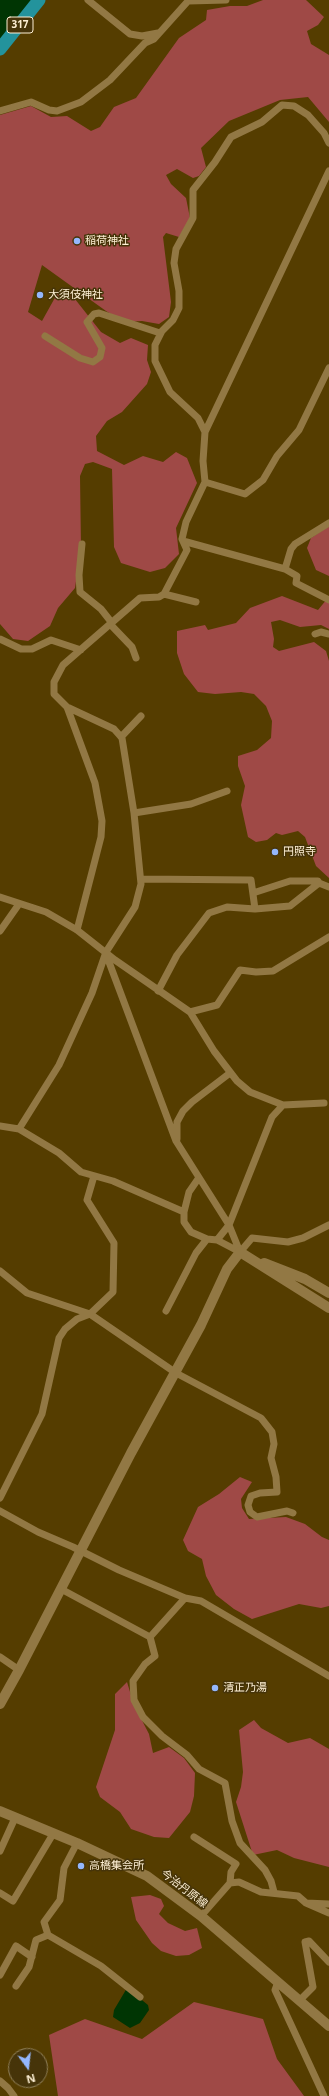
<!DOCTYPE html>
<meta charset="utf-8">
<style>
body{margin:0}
#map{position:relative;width:329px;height:2096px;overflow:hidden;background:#553d00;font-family:"Noto Sans",sans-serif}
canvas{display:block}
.north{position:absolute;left:8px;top:2048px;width:40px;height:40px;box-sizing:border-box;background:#463409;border:1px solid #8f7f5a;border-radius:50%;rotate:165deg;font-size:11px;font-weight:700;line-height:16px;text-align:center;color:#fdefd4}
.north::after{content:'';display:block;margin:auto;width:14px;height:18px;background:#94b7fd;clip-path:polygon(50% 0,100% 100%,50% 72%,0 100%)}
</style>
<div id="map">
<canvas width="329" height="2096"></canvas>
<div class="north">N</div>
</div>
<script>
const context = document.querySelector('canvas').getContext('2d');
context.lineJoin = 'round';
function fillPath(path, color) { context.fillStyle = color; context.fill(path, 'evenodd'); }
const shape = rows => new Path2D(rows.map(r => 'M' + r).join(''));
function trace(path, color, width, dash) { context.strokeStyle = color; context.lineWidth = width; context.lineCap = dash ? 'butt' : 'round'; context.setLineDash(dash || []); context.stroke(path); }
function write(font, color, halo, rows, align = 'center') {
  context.font = font + ' "Noto Sans","Noto Sans JP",sans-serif'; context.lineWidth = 3; context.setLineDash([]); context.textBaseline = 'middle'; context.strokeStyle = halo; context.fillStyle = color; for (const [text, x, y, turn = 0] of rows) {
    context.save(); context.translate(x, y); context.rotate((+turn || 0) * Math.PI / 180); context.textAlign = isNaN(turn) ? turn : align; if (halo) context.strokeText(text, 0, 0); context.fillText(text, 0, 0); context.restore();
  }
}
fillPath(shape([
 [263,0,306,0,324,17,318,25,307,31,311,44,329,55,329,122,308,97,280,100,229,121,201,148,206,167,199,176,193,178,177,169,166,175,171,184,186,198,190,218,179,237,166,233,163,237,171,302,169,317,159,324,142,321,124,322,106,311,42,265,28,312,42,321,57,294,71,294,101,332,120,343,131,338,148,345,147,360,151,372,147,384,122,412,107,421,96,436,97,451,124,465,143,456,163,462,176,452,187,458,197,483,176,528,179,554,165,568,150,572,121,563,114,547,112,469,93,462,85,464,80,476,81,548,75,588,58,608,50,626,28,641,13,639,0,624,0,115,31,106,51,117,67,116,91,131,100,127,114,107,136,98,179,38,206,20,207,10,230,6,247,6],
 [329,526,329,576,316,570,307,548,311,538],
 [282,596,318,610,327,599,329,601,329,629,321,625,300,627,280,620,271,622,274,639,273,647,279,651,314,642,326,651,329,661,329,878,316,866,305,837,298,831,282,835,276,833,267,840,256,842,248,837,241,805,245,786,238,766,238,756,257,750,271,738,272,721,266,706,254,694,241,692,215,694,198,692,184,674,177,653,177,631,205,625,208,630,236,623,250,608],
 [240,1477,252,1482,241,1499,242,1508,249,1519,286,1517,305,1524,322,1537,329,1540,329,1606,321,1608,299,1604,252,1619,234,1609,216,1595,206,1576,202,1559,188,1551,183,1540,198,1507,219,1494],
 [127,1682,134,1705,149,1734,153,1753,169,1747,184,1758,195,1773,194,1796,190,1812,169,1838,154,1837,131,1829,120,1812,100,1797,96,1787,115,1730,115,1694],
 [254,1720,261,1728,288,1743,310,1738,329,1749,329,1867,294,1858,277,1850,253,1855,236,1802,241,1787,243,1772,239,1730],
 [150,1895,161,1899,164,1906,159,1914,168,1923,185,1931,197,1928,202,1948,189,1955,176,1956,161,1951,152,1943,136,1920,131,1897],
 [194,2002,263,2019,277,2059,304,2096,58,2096,49,2035,85,2019,142,2039]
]), '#9f4946');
fillPath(shape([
 [0,0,33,0,0,41],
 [127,1988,148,2005,149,2010,140,2023,130,2028,113,2017,114,2010]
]), '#003503');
trace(shape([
 [88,0,130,34,142,36,158,33],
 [188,1,226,0],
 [0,111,31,102,49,110,57,111,81,102,110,80,145,43,154,39,189,0],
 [45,336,80,358,93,362,100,357,102,348,87,322,94,314,99,313,160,333],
 [205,432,198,418,170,392,155,361,155,345,162,331,173,320,179,308,179,291,174,263,176,249,193,218,193,190,215,162,231,137,262,122,282,105,294,106,308,115,324,133,329,143],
 [205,482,245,494,263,480,277,456,299,430,329,368],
 [183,541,285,569,297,576,296,583,329,600],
 [82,544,79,575,80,592,101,609,112,623],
 [285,569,291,549,295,544,329,523],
 [164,594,196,602],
 [110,624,132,647,136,658],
 [315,634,321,632,329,634],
 [0,639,21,649,32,649,51,640,81,650],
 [67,707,95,783,102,821,101,837,77,930],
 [121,737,141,716],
 [134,813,191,804,227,791],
 [141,879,251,880,255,909,290,906,319,883],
 [253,893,290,881,318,881,319,883,329,887],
 [0,897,46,912,77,930,115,960,190,1012,214,1051,237,1081,250,1092,283,1105,272,1117,229,1225,217,1240],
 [0,931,19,904],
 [106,954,176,1141,229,1225,240,1252],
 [158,991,177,955,209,913,227,907,255,909],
 [190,1012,217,1005,240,970,256,972,273,971,329,937],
 [283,1105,324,1103],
 [0,1126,19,1129,59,1065,92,993,106,952,135,907,141,884,134,813,122,738,114,729,67,707,54,694,54,682,63,665,140,598,159,597,164,594,187,550,182,539,186,522,205,482,203,461,205,432,329,171],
 [19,1129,59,1153,81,1172,113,1181,184,1212,189,1192,198,1179],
 [177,1139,177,1122,183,1111,192,1102,230,1073],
 [184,1212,184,1222,191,1232,207,1239,217,1240,240,1252],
 [240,1252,252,1238,288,1242,303,1238,329,1225],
 [0,1271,27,1293,90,1314,176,1373,261,1418,272,1432,274,1444,271,1458,276,1477,277,1492,260,1493,251,1496,248,1505,250,1512,257,1517,287,1511,293,1513],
 [166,1311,196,1253,207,1239],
 [0,1498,42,1414,59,1338,65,1329,77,1319,90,1314,113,1292,114,1243,87,1200,94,1176],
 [0,1511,38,1532,73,1547,119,1570,185,1598,201,1601,329,1676],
 [61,1589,150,1637],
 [185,1598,150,1637,155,1656,145,1664,133,1681,134,1700,143,1717,162,1736,187,1755,199,1769,225,1783,232,1821,240,1843,265,1870,271,1881,274,1892],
 [0,1657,19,1670],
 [194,1837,236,1864,231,1872,230,1883],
 [0,1851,15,1818],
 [0,1893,13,1901,53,1834],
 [306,1903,329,1913],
 [201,1916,230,1883,239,1882,261,1892,298,1896,306,1903,329,1904],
 [48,1935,101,1966,140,1997],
 [0,1975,16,1946,32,1957],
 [278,1982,275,1990,324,2096],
 [16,1986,29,1967,36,1940,48,1935,44,1922,60,1900,64,1868,77,1843],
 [300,2000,313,1987,305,1942,309,1941,329,1962],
 [0,2081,8,2088,14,2096]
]), '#927844', 7);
trace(shape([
 [240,1252,329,1308],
 [264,1263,305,1279,329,1293],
 [0,1704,19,1670,131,1453,201,1325,227,1269,240,1252],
 [0,1811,77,1843,147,1876,201,1916,329,2026]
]), '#927844', 10);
trace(shape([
 [0,49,39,0]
]), '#23939c', 13);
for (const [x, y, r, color] of [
 [77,241,4,"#94b7fd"],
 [40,295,4,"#94b7fd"],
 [275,852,4,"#94b7fd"],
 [215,1688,4,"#94b7fd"],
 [81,1866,4,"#94b7fd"]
]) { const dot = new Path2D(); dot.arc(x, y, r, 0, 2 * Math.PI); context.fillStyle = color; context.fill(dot); trace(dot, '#463409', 1.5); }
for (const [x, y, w] of [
 [20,25,26]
]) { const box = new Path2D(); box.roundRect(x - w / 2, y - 8, w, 16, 3); context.fillStyle = '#463409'; context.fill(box); trace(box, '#fdefd4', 1); }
write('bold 10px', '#fdefd4', null, [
 ["317",20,25]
]);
write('11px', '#fdefd4', '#463409', [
 ["稲荷神社",85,241],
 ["大須伎神社",48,295],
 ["円照寺",283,852],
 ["清正乃湯",223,1688],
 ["高橋集会所",89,1866]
], 'left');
write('11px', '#fdefd4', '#463409', [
 ["今治丹原線",184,1889,37]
]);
</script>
